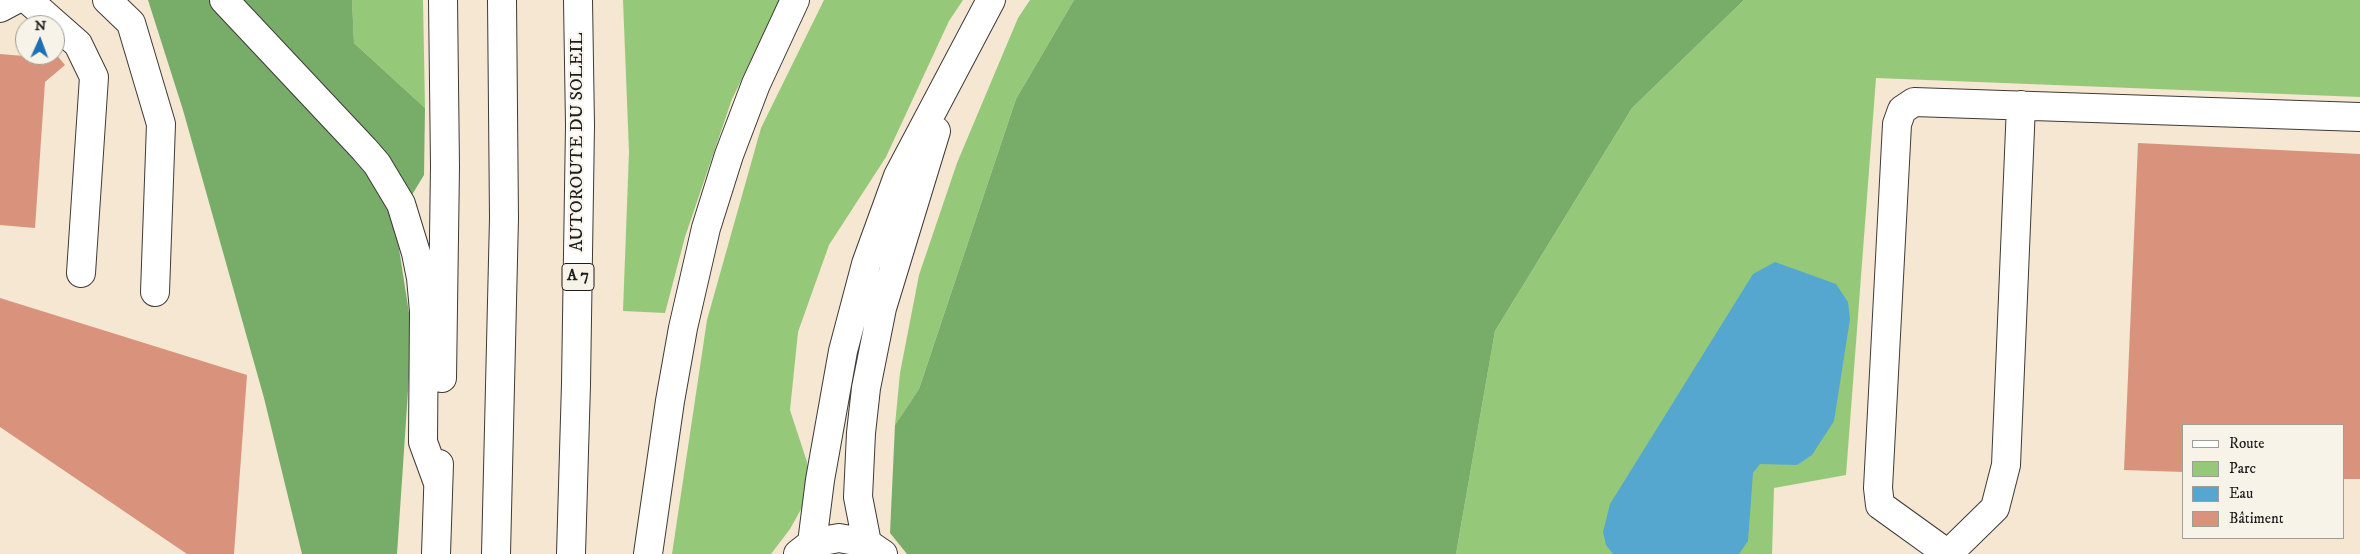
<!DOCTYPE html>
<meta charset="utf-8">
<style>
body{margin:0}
#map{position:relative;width:2360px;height:554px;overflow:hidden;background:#f5e7d2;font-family:"IM FELL DW Pica",serif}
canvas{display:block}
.legend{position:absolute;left:2182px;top:424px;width:162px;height:115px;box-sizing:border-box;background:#f7f3e8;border:1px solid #9f9d96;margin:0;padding:6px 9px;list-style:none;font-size:15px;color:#1c1c1c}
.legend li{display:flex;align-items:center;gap:10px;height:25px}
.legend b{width:25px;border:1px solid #9f9d96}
.north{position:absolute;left:15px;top:15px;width:50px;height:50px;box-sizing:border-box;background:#f7f3e8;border:1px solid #9f9d96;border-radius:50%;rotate:2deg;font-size:14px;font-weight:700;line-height:20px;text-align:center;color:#1c1c1c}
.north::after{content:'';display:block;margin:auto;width:18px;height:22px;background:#1f6fb2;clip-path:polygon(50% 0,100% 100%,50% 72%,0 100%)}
</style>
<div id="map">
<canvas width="2360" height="554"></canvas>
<ul class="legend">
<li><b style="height:6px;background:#fff"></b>Route</li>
<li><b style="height:14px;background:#95c979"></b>Parc</li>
<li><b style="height:14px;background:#56a7d0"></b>Eau</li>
<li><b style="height:14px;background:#d9937c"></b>Bâtiment</li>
</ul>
<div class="north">N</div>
</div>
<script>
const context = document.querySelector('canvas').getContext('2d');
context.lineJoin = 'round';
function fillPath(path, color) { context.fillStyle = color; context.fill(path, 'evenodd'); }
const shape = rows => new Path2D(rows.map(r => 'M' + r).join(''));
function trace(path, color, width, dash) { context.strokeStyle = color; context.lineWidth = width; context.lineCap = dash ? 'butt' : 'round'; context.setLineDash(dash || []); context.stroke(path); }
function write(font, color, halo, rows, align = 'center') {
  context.font = font + ' "IM FELL DW Pica",serif'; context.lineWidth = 4; context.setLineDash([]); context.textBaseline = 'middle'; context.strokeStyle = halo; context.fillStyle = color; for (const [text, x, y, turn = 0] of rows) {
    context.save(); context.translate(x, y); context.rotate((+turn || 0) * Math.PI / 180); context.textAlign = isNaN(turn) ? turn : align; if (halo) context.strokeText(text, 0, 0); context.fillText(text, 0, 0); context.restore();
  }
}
fillPath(shape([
 [352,0,423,0,425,108,354,43],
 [623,0,781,0,732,99,685,237,665,313,623,311,629,152],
 [824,0,963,0,949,21,886,157,829,245,798,332,790,410,807,462,809,495,790,529,771,554,672,554,707,320,761,128],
 [1030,0,1074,0,1016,99,919,389,895,425,900,373,919,275,957,163,1018,18],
 [1744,0,2360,0,2360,97,1876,78,1846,475,1774,488,1772,554,1456,554,1495,331,1632,108]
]), '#95c979');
fillPath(shape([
 [148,0,352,0,354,43,425,108,424,175,395,223,412,332,397,554,302,554,264,398,183,110],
 [1074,0,1744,0,1632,108,1495,331,1456,554,907,554,890,533,895,425,919,389,1016,99]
]), '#78ad69');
fillPath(shape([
 [1775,262,1836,284,1848,302,1850,319,1834,421,1812,455,1797,465,1760,464,1753,473,1748,541,1739,554,1613,554,1606,545,1603,532,1610,504,1753,274]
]), '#56a7d0');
fillPath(shape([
 [55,53,65,65,45,82,35,228,0,225,0,54,24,56,55,55],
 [2138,143,2360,154,2360,479,2344,479,2344,425,2184,425,2184,472,2124,470],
 [0,298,247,375,234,554,187,554,0,427]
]), '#d9937c');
const minor = shape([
 [28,0,78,44,94,77,81,273],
 [107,0,131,23,161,124,155,292],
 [0,8,15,0],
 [1948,554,1880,505,1878,488,1897,124,1902,110,1914,102,2360,117],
 [1948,554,1995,508,2006,465,2021,105]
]);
const major = shape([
 [812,543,820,480,843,351,866,264,898,176,991,0],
 [867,543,858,497,861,433,866,388,882,308,936,131],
 [798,554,812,543,839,538,867,543,883,554]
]);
const highway = shape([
 [224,0,364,149,377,164,401,204,416,253,421,278,424,311,423,442,438,483],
 [442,378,445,166,443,0],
 [436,554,439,464],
 [496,554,504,218,502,0],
 [571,554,576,384,580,125,578,0],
 [648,554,670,401,683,328,706,228,729,155,756,84,795,0]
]);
trace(minor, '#3d3a37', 30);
trace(major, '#3d3a37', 30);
trace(highway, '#3d3a37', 30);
trace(minor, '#fff', 28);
trace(major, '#fff', 28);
trace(highway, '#fff', 28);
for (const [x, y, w] of [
 [578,277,32]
]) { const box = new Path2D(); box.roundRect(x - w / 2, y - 13.5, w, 27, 4); context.fillStyle = '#f7f3e8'; context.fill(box); trace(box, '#1c1c1c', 1); }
write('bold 16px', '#1c1c1c', null, [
 ["A 7",578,277]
]);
write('18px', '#1c1c1c', '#f7f3e8', [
 ["AUTOROUTE DU SOLEIL",578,142,-90]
]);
</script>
